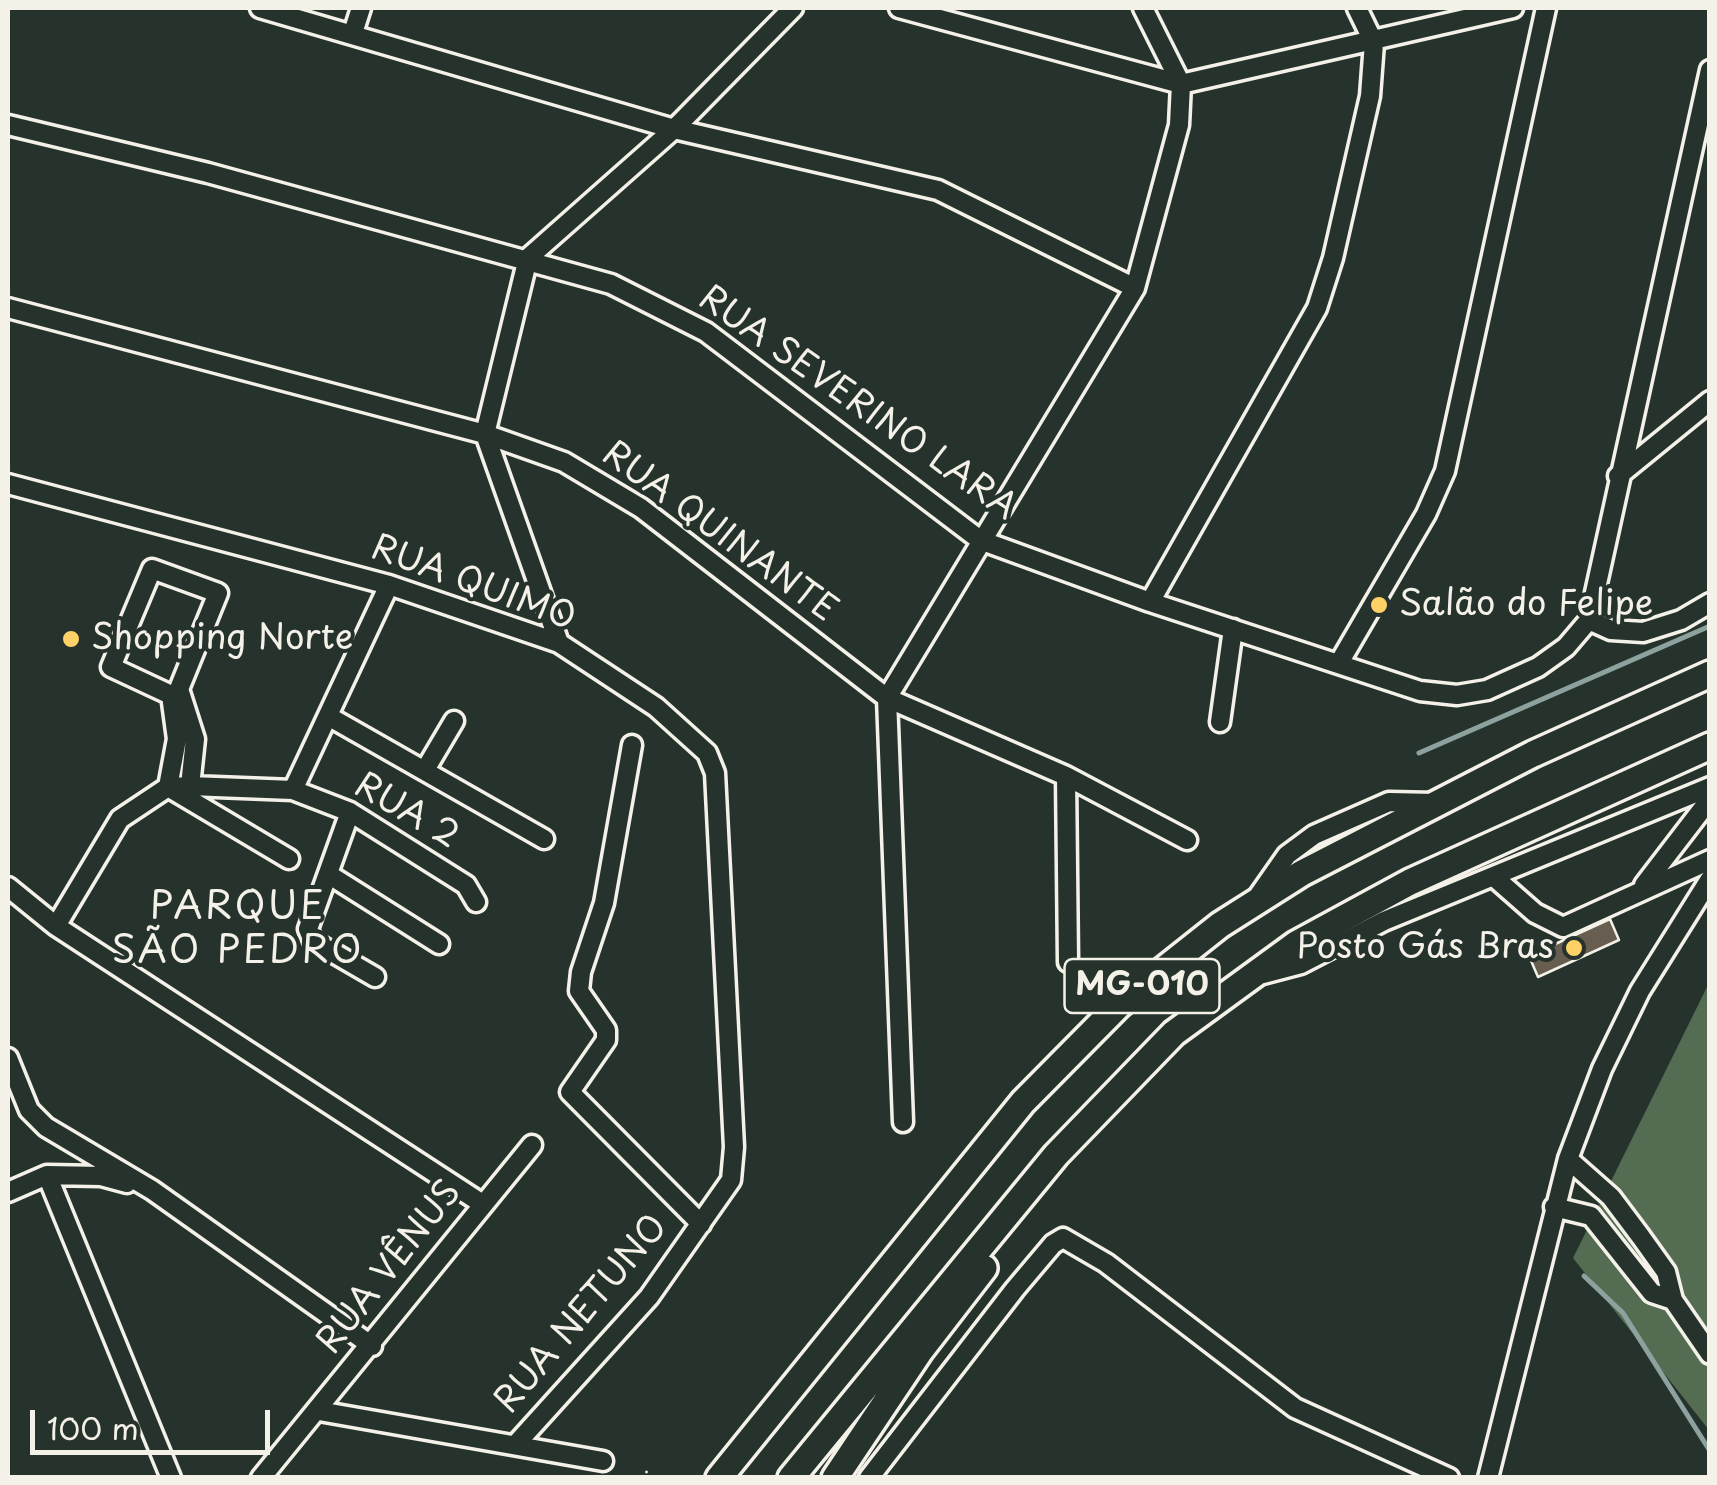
<!DOCTYPE html>
<meta charset="utf-8">
<style>
body{margin:0}
#map{position:relative;width:1717px;height:1485px;overflow:hidden;background:#26332d;font-family:"Playpen Sans",sans-serif}
canvas{display:block}
.frame{position:absolute;inset:0;border:10px solid #f4f1e8;pointer-events:none}
.scale{position:absolute;left:30px;top:1410px;width:240px;height:45px;box-sizing:border-box;border:5px solid #f4f1e8;border-top:0;padding-left:12px;font-size:30px;line-height:35px;white-space:nowrap;color:#f4f1e8;-webkit-text-stroke:8px #26332d;paint-order:stroke}
</style>
<div id="map">
<canvas width="1717" height="1485"></canvas>
<div class="frame"></div>
<div class="scale">100 m</div>
</div>
<script>
const context = document.querySelector('canvas').getContext('2d');
context.lineJoin = 'round';
function fillPath(path, color) { context.fillStyle = color; context.fill(path, 'evenodd'); }
const shape = rows => new Path2D(rows.map(r => 'M' + r).join(''));
function trace(path, color, width, dash) { context.strokeStyle = color; context.lineWidth = width; context.lineCap = dash ? 'butt' : 'round'; context.setLineDash(dash || []); context.stroke(path); }
function write(font, color, halo, rows, align = 'center') {
  context.font = font + ' "Playpen Sans",sans-serif'; context.lineWidth = 8; context.setLineDash([]); context.textBaseline = 'middle'; context.strokeStyle = halo; context.fillStyle = color; for (const [text, x, y, turn = 0] of rows) {
    context.save(); context.translate(x, y); context.rotate((+turn || 0) * Math.PI / 180); context.textAlign = isNaN(turn) ? turn : align; if (halo) context.strokeText(text, 0, 0); context.fillText(text, 0, 0); context.restore();
  }
}
fillPath(shape([
 [1709,983,1709,1430,1573,1258]
]), '#546d52');
trace(shape([
 [1419,753,1710,626],
 [1584,1276,1623,1313,1710,1451]
]), '#8da29f', 5);
const building = shape([
 [1610,919,1619,940,1538,977,1529,956,1610,919]
]);
fillPath(building, '#675e50');
trace(building, '#f4f1e8', 2.5);
const minor = shape([
 [260,8,674,129,938,190,1135,288],
 [899,8,1181,84,1513,8],
 [353,33,361,8],
 [8,125,208,173,611,284,706,332,980,540,1150,602,1420,691,1457,695,1487,690,1538,667,1566,647,1589,620,1710,70],
 [8,308,485,434,564,462,641,508,887,698,1066,776,1187,840],
 [1618,476,1710,401],
 [8,484,389,585,559,643,656,707,707,753,715,773,734,1147,731,1180,649,1297,517,1443],
 [1150,602,1317,308,1333,258,1370,96,1374,43,1357,8],
 [1589,620,1611,630,1643,632,1681,620,1710,603],
 [559,643,485,434,528,258,674,129,793,8],
 [1339,663,1426,514,1445,471,1546,8],
 [328,716,544,839],
 [1220,722,1233,629],
 [632,745,604,903,581,972,579,991,606,1030,606,1040,570,1092,701,1224],
 [425,770,454,721],
 [1066,776,1068,962],
 [190,786,195,739,179,689,218,593,152,569,111,667,171,695,177,739,168,787,289,859],
 [293,790,389,585],
 [350,812,308,929,313,941,375,977],
 [328,874,439,944],
 [1494,877,1535,913,1563,927,1710,860],
 [1644,885,1710,799],
 [8,887,56,926,481,1203],
 [1259,895,1287,855,1314,835,1389,802,1434,803],
 [56,926,120,819,168,787,190,786,293,790,350,812,466,885,476,902],
 [1263,974,1301,964,1384,921,1710,787],
 [8,1058,29,1110,46,1127,152,1190,372,1346],
 [903,1122,887,698,1135,288,1179,125,1181,84,1143,8],
 [1568,1159,1611,1197,1641,1237,1666,1272,1673,1300,1710,1354],
 [47,1175,171,1478],
 [8,1192,47,1175,101,1176,127,1183],
 [1554,1207,1591,1216,1652,1293,1673,1300],
 [319,1411,603,1461],
 [261,1478,532,1145],
 [869,1478,1015,1289,1053,1244,1063,1238,1106,1263,1295,1408,1449,1478],
 [1488,1478,1568,1159,1602,1069,1640,991,1710,879]
]);
const highway = shape([
 [719,1478,1023,1102,1119,1005,1220,925,1302,873,1533,754,1710,674],
 [791,1478,1056,1155,1174,1033,1296,944,1410,882,1710,746],
 [835,1478,920,1351,984,1268]
]);
trace(minor, '#f4f1e8', 25);
trace(highway, '#f4f1e8', 32);
trace(shape([
 [638,1478,645,1471,655,1478]
]), '#f4f1e8', 2.5, [2.5, 8]);
trace(minor, '#26332d', 18);
trace(highway, '#26332d', 25);
for (const [x, y, r, color] of [
 [1379,605,10,"#ffd166"],
 [71,639,10,"#ffd166"],
 [1574,948,10,"#ffd166"]
]) { const dot = new Path2D(); dot.arc(x, y, r, 0, 2 * Math.PI); context.fillStyle = color; context.fill(dot); trace(dot, '#26332d', 4); }
for (const [x, y, w] of [
 [1142,986,155]
]) { const box = new Path2D(); box.roundRect(x - w / 2, y - 27, w, 54, 8); context.fillStyle = '#26332d'; context.fill(box); trace(box, '#f4f1e8', 2.5); }
write('bold 32px', '#f4f1e8', null, [
 ["MG-010",1142,986]
]);
write('35px', '#f4f1e8', '#26332d', [
 ["RUA SEVERINO LARA",857,404,35],
 ["RUA QUINANTE",719,533,36],
 ["RUA QUIMO",473,584,20],
 ["RUA 2",406,812,30],
 ["RUA VÊNUS",390,1268,-52],
 ["RUA NETUNO",582,1315,-50]
]);
write('35px', '#f4f1e8', '#26332d', [
 ["Salão do Felipe",1399,605],
 ["Shopping Norte",91,639],
 ["Posto Gás Bras",1554,948,"right"]
], 'left');
context.letterSpacing = '2.5px';
write('38px', '#f4f1e8', '#26332d', [
 ["PARQUE",238,909],
 ["SÃO PEDRO",238,953]
]);
context.letterSpacing = '0px';
</script>
